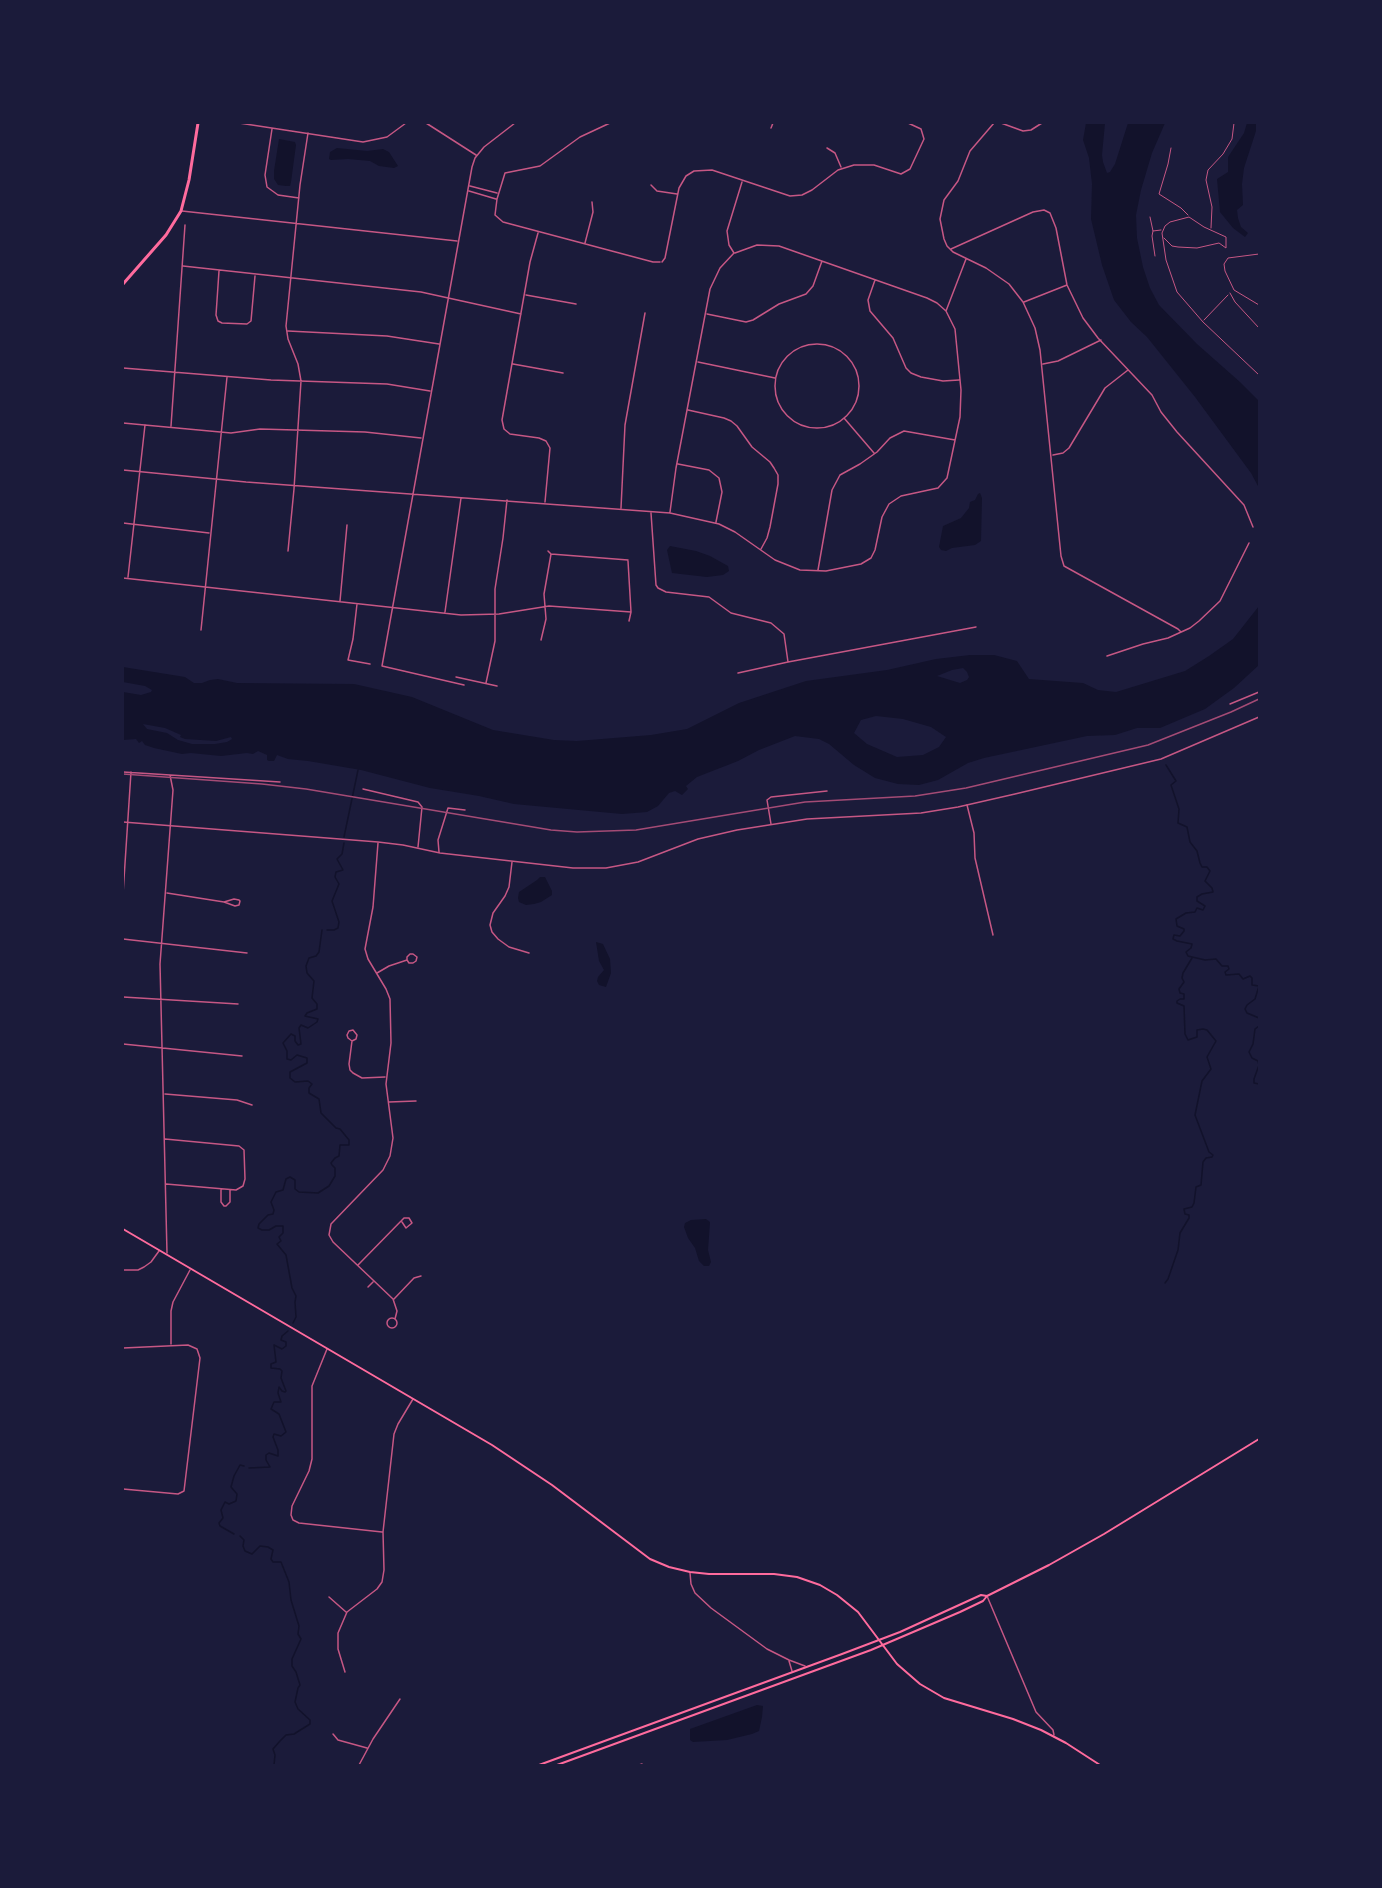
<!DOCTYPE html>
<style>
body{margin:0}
#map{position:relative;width:1382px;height:1888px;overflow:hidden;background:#1b1b3a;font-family:Mulish,sans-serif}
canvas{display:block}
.frame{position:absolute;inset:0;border:124px solid #1b1b3a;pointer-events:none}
</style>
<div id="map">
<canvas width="1382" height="1888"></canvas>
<div class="frame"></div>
</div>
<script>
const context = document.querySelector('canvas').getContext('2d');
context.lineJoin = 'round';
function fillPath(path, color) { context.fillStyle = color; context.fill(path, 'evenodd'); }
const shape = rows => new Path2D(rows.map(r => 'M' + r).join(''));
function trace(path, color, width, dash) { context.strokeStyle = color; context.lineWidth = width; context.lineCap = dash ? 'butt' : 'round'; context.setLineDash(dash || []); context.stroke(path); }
fillPath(shape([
 [1086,123,1105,123,1102,155,1103,162,1107,173,1110,172,1115,164,1128,123,1165,123,1152,153,1141,190,1136,215,1137,238,1143,267,1150,288,1159,305,1197,344,1240,382,1259,401,1259,488,1251,473,1195,397,1147,337,1131,322,1114,300,1102,265,1091,219,1092,184,1089,158,1083,140],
 [1247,123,1256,123,1256,131,1244,168,1242,184,1243,205,1237,210,1238,218,1241,227,1248,233,1245,237,1233,228,1220,212,1217,179,1228,172,1228,157,1244,133],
 [279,139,295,142,296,145,291,182,290,186,286,186,278,185,274,179,274,171],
 [337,148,367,151,383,149,389,152,398,166,394,168,379,166,370,161,348,159,331,160,329,159,330,152],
 [980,493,982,498,981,541,975,545,952,548,946,551,941,550,939,547,943,526,961,518,969,508,970,502,975,500,978,494],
 [670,546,696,551,710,556,728,566,729,571,723,575,707,577,672,573,667,550],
 [1259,606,1259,665,1234,688,1205,709,1160,728,1137,728,1115,735,1087,736,984,758,968,763,938,780,919,785,898,784,875,778,854,765,829,744,819,739,795,736,759,750,738,761,697,777,686,786,688,789,682,795,675,791,669,793,658,806,647,812,622,814,514,804,479,796,430,788,361,770,308,761,288,759,277,755,274,761,269,761,267,760,267,755,258,751,253,754,247,753,221,756,191,753,182,754,154,748,145,745,142,741,139,743,136,739,123,740,123,692,141,695,151,692,152,690,145,686,123,682,123,667,185,677,194,683,202,683,210,680,218,679,237,683,354,684,412,697,493,730,554,740,577,741,651,735,687,729,739,703,806,681,887,670,936,659,970,655,994,655,1017,661,1029,679,1083,683,1098,690,1116,692,1185,671,1209,656,1233,639],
 [963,668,967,672,969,677,967,680,960,683,937,676,952,670],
 [876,716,903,719,931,727,946,737,939,747,923,755,897,757,867,744,854,733,861,720],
 [143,724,165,728,181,735,180,737,185,739,216,741,231,737,232,739,227,742,215,744,192,744,178,740,167,733,147,729],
 [540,877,545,877,552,891,552,895,541,902,534,904,526,905,519,902,518,898,519,892,537,880],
 [596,942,603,944,610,959,611,973,606,987,599,985,597,981,598,977,604,970,599,961],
 [706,1219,710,1222,708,1250,711,1262,709,1266,704,1266,699,1261,695,1248,688,1238,684,1227,685,1223,691,1220],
 [757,1705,763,1706,762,1717,759,1731,752,1734,727,1740,693,1742,690,1740,690,1729]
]), '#12122b');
trace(shape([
 [1166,765,1176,781,1171,785,1179,809,1178,823,1187,827,1190,842,1197,851,1200,863,1202,867,1207,867,1210,871,1205,881,1212,888,1213,892,1202,894,1197,897,1197,901,1205,906,1203,910,1197,908,1195,912,1186,913,1176,919,1177,926,1184,929,1184,931,1180,936,1174,935,1173,939,1177,941,1192,944,1191,948,1186,952,1188,956,1205,960,1216,959,1222,966,1228,966,1229,969,1225,972,1226,975,1239,974,1243,979,1250,976,1252,978,1252,985,1259,986,1255,999,1247,1005,1245,1009,1247,1013,1259,1018],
 [344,837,358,770],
 [327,930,334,930,338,928,339,922,332,901,339,884,335,877,336,872,343,870,337,859,342,854,344,843],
 [1259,1026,1255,1029,1253,1044,1249,1052,1252,1058,1258,1061,1259,1065,1254,1079,1254,1083,1259,1084],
 [1165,1283,1168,1279,1178,1250,1180,1233,1189,1218,1189,1215,1185,1214,1184,1209,1192,1207,1194,1203,1196,1187,1201,1185,1203,1162,1206,1158,1212,1157,1213,1155,1209,1152,1195,1115,1202,1081,1211,1069,1207,1057,1216,1041,1207,1030,1203,1029,1197,1030,1197,1037,1188,1040,1185,1034,1184,1006,1177,1003,1177,1001,1180,999,1184,999,1184,994,1180,993,1179,989,1184,982,1182,978,1183,973,1192,958],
 [293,1323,296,1317,295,1302,296,1296,292,1288,286,1255,277,1244,281,1241,279,1237,283,1233,283,1226,276,1226,269,1230,262,1230,258,1228,259,1224,268,1215,273,1214,274,1210,271,1202,276,1192,283,1190,286,1179,290,1177,295,1180,295,1189,299,1192,318,1193,329,1186,335,1176,335,1168,332,1165,331,1163,335,1158,339,1156,340,1145,349,1145,349,1140,340,1129,336,1128,321,1113,319,1099,309,1093,309,1088,312,1084,308,1081,295,1082,290,1078,290,1072,307,1063,307,1058,297,1055,291,1060,287,1059,287,1051,283,1043,291,1034,295,1036,295,1041,298,1045,301,1044,299,1028,301,1025,308,1028,317,1022,318,1019,305,1016,307,1013,317,1009,317,1004,312,998,314,981,307,973,306,966,309,958,316,956,319,952,322,930],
 [249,1468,270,1467,266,1460,266,1455,269,1453,278,1456,278,1450,273,1437,274,1434,281,1436,286,1432,279,1414,271,1409,274,1402,281,1402,278,1393,279,1387,282,1391,285,1392,286,1391,281,1378,282,1371,280,1369,271,1368,271,1364,276,1362,274,1345,282,1349,286,1346,286,1342,281,1340,282,1336,288,1331],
 [234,1534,220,1526,219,1523,223,1518,221,1510,225,1502,229,1504,236,1501,237,1494,231,1487,234,1476,240,1465,244,1466],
 [240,1536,244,1540,243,1546,245,1551,252,1554,260,1546,268,1547,273,1550,271,1559,273,1562,281,1562,289,1582,291,1600,299,1626,298,1634,301,1639,292,1659,292,1666,296,1672,300,1685,298,1688,295,1702,298,1709,310,1720,310,1724,294,1734,286,1735,280,1741,273,1749,275,1755,274,1765]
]), '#12122b', 1.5);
trace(shape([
 [1171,148,1168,164,1159,194,1181,208,1188,215],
 [1150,217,1153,231,1161,230],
 [1211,228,1212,207,1206,180,1208,170,1223,154,1232,139,1234,123],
 [1153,231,1152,236,1155,256],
 [1164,238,1172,246,1178,247,1197,248,1219,243,1226,248,1226,237,1204,227,1189,217,1170,222,1165,226,1162,233,1166,260,1177,292,1203,322,1259,375],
 [1259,254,1228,258,1224,264,1225,271,1234,290,1259,305],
 [1230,293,1235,302,1259,328],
 [1204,320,1228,295]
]), '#c65784', 1);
trace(shape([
 [239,123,363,142,387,137,406,123],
 [426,123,476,155],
 [610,123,580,137,540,166,505,173,497,199,495,215,503,222,653,262,660,262],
 [994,123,970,151,958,181,944,200,940,219,944,239,947,246,953,252,986,268,1009,284,1023,302,1035,328,1040,350,1061,556,1064,566,1178,629,1181,632],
 [1001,123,1023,131,1031,130,1042,123],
 [771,128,773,123],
 [272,129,265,175,267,187,278,195,299,198],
 [827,148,835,153,841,167],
 [651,185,657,191,677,194],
 [470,186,497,193],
 [469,191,496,199],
 [182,211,457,241],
 [538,233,530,262,502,420,504,429,510,434,539,438,546,441,550,448,545,502],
 [585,243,593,212,592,202],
 [951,249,1033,212,1044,210,1050,213,1056,228,1067,285,1083,318,1098,338,1152,395,1161,412,1177,432,1244,505,1253,527],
 [735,253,757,245,779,246,927,298,937,303,946,311],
 [662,262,665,258,679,188,686,176,694,171,712,170,790,196,802,195,812,190,838,170,854,165,874,165,901,174,910,169,924,139,921,129,908,123],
 [183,266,421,292,521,314],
 [219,271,216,315,218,321,222,323,247,324,251,321,255,276],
 [875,280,868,300,870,311,893,338,906,368,911,373,921,377,943,381,959,380],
 [526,295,576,304],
 [1024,302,1067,285],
 [707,314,746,322,753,320,779,304,806,294,813,286,822,261],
 [288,331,387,336,439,344],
 '775 386a42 42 0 1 1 84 0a42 42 0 1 1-84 0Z',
 [698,362,775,378],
 [513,364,563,373],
 [1043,364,1058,361,1101,340],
 [123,368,271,380,387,384,430,391],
 [688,410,724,418,731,421,737,426,752,447,770,462,774,468,778,475,778,484,770,527,767,538,761,549],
 [844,418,874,453],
 [123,423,231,433,260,429,365,432,421,438],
 [171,426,185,225],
 [1053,455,1063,453,1069,448,1105,388,1128,370],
 [678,464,709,470,719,478,722,492,716,522],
 [123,470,246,482,670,513,719,524,735,532,775,560,800,570,826,571,861,564,871,558,875,550,882,517,889,504,901,496,938,488,947,478,960,417,961,390,955,329,946,311,966,259],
 [621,508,625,425,645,313],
 [670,512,676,468,710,289,720,268,734,253,729,245,727,231,742,182],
 [651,513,656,585,658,588,666,592,709,597,731,613,771,623,784,634,788,662],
 [123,523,209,533],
 [288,551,294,489,301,381,298,364,288,339,286,326,300,185,308,133],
 [548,551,551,554,628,560],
 [628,561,631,612,629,621],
 [818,570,832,490,840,475,860,464,877,452,890,438,904,431,955,440],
 [128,577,145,425],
 [123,578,461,615,499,614,549,606,631,612],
 [340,601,347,525],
 [357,604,353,639,348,660,370,664],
 [445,612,461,498],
 [201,630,227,377],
 [541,640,546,619,544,594,551,554],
 [1107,656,1143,644,1168,638,1190,628,1199,621,1220,601,1249,543],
 [738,673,788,662,976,627],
 [456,677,497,686],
 [486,683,495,641,495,589,503,538,507,500],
 [464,685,382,666,472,167,475,158,484,147,515,123],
 [1230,704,1259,692],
 [123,772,280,782],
 [363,789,418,802,422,807,418,847],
 [967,805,974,833,975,858,993,935],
 [771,824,767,800,771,797,827,791],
 [378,843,373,907,365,949,368,959,386,989,390,999,391,1043,386,1084,393,1138,390,1156,383,1170,331,1224,329,1235,333,1242,393,1299,397,1311,395,1319],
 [439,852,438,840,448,808,465,810],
 [512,862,509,887,505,896,493,913,490,925,492,932,498,939,509,947,529,953],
 [167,893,224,902,235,906,239,905,240,901,239,900,234,899,224,902],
 [123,894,131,772],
 [123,939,247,953],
 [377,973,389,966,407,960,409,963,413,963,416,961,417,957,413,954,410,954,407,957,407,960],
 [123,997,238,1004],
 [352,1041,348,1038,347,1035,349,1031,353,1030,357,1035,356,1039,352,1041,349,1064,350,1070,353,1073,362,1078,385,1077],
 [123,1044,242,1056],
 [165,1094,237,1100,252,1105],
 [389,1102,416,1101],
 [165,1139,239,1146,244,1150,245,1179,243,1186,236,1190,166,1184],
 [221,1190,221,1202,224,1206,226,1206,230,1202,230,1190],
 [167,1253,160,964,173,790,170,775],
 [358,1265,404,1218,409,1218,412,1223,406,1228,402,1222],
 [123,1270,138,1270,144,1267,151,1262,159,1251],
 [368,1287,373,1282],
 [394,1299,414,1278,421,1276],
 '387 1323a5 5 0 1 1 10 0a5 5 0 1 1-10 0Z',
 [171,1344,171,1311,173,1302,190,1270],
 [123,1348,188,1345,197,1349,200,1358,184,1491,178,1494,123,1489],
 [327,1349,312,1386,312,1459,309,1471,292,1506,291,1515,293,1520,299,1523,382,1532],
 [690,1573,691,1584,695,1593,711,1608,767,1649,789,1660,805,1666],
 [987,1596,1036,1712,1053,1730,1054,1735],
 [329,1597,346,1612],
 [789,1661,792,1671],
 [345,1672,338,1649,338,1633,347,1612,377,1589,382,1582,384,1570,383,1532,394,1434,398,1424,413,1399],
 [333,1734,338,1740,367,1748],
 [359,1765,373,1739,400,1699],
 [639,1765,642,1764]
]), '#c65784', 1.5);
trace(shape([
 [123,822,378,842,403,845,440,853,573,868,606,868,638,862,698,839,737,830,807,819,921,813,958,807,1015,794,1161,759,1259,717]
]), '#c65784', 1.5);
trace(shape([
 [123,1229,492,1445,552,1485,650,1559,669,1567,690,1572,709,1574,774,1574,797,1577,820,1585,837,1595,858,1612,897,1664,920,1684,944,1698,1013,1719,1041,1730,1066,1743,1100,1765],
 [539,1765,842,1654,900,1632,981,1595,987,1596],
 [557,1765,871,1650,960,1612,983,1601,987,1596,1049,1565,1104,1534,1259,1439]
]), '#ff6b9d', 2);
trace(shape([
 [123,284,166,235,181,211,189,180,198,123]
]), '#ff6b9d', 3);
trace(shape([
 [123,774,262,784,306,789,551,830,577,832,636,830,805,802,915,796,966,788,1148,745,1231,712,1259,699]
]), '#a44b75', 1.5);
</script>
